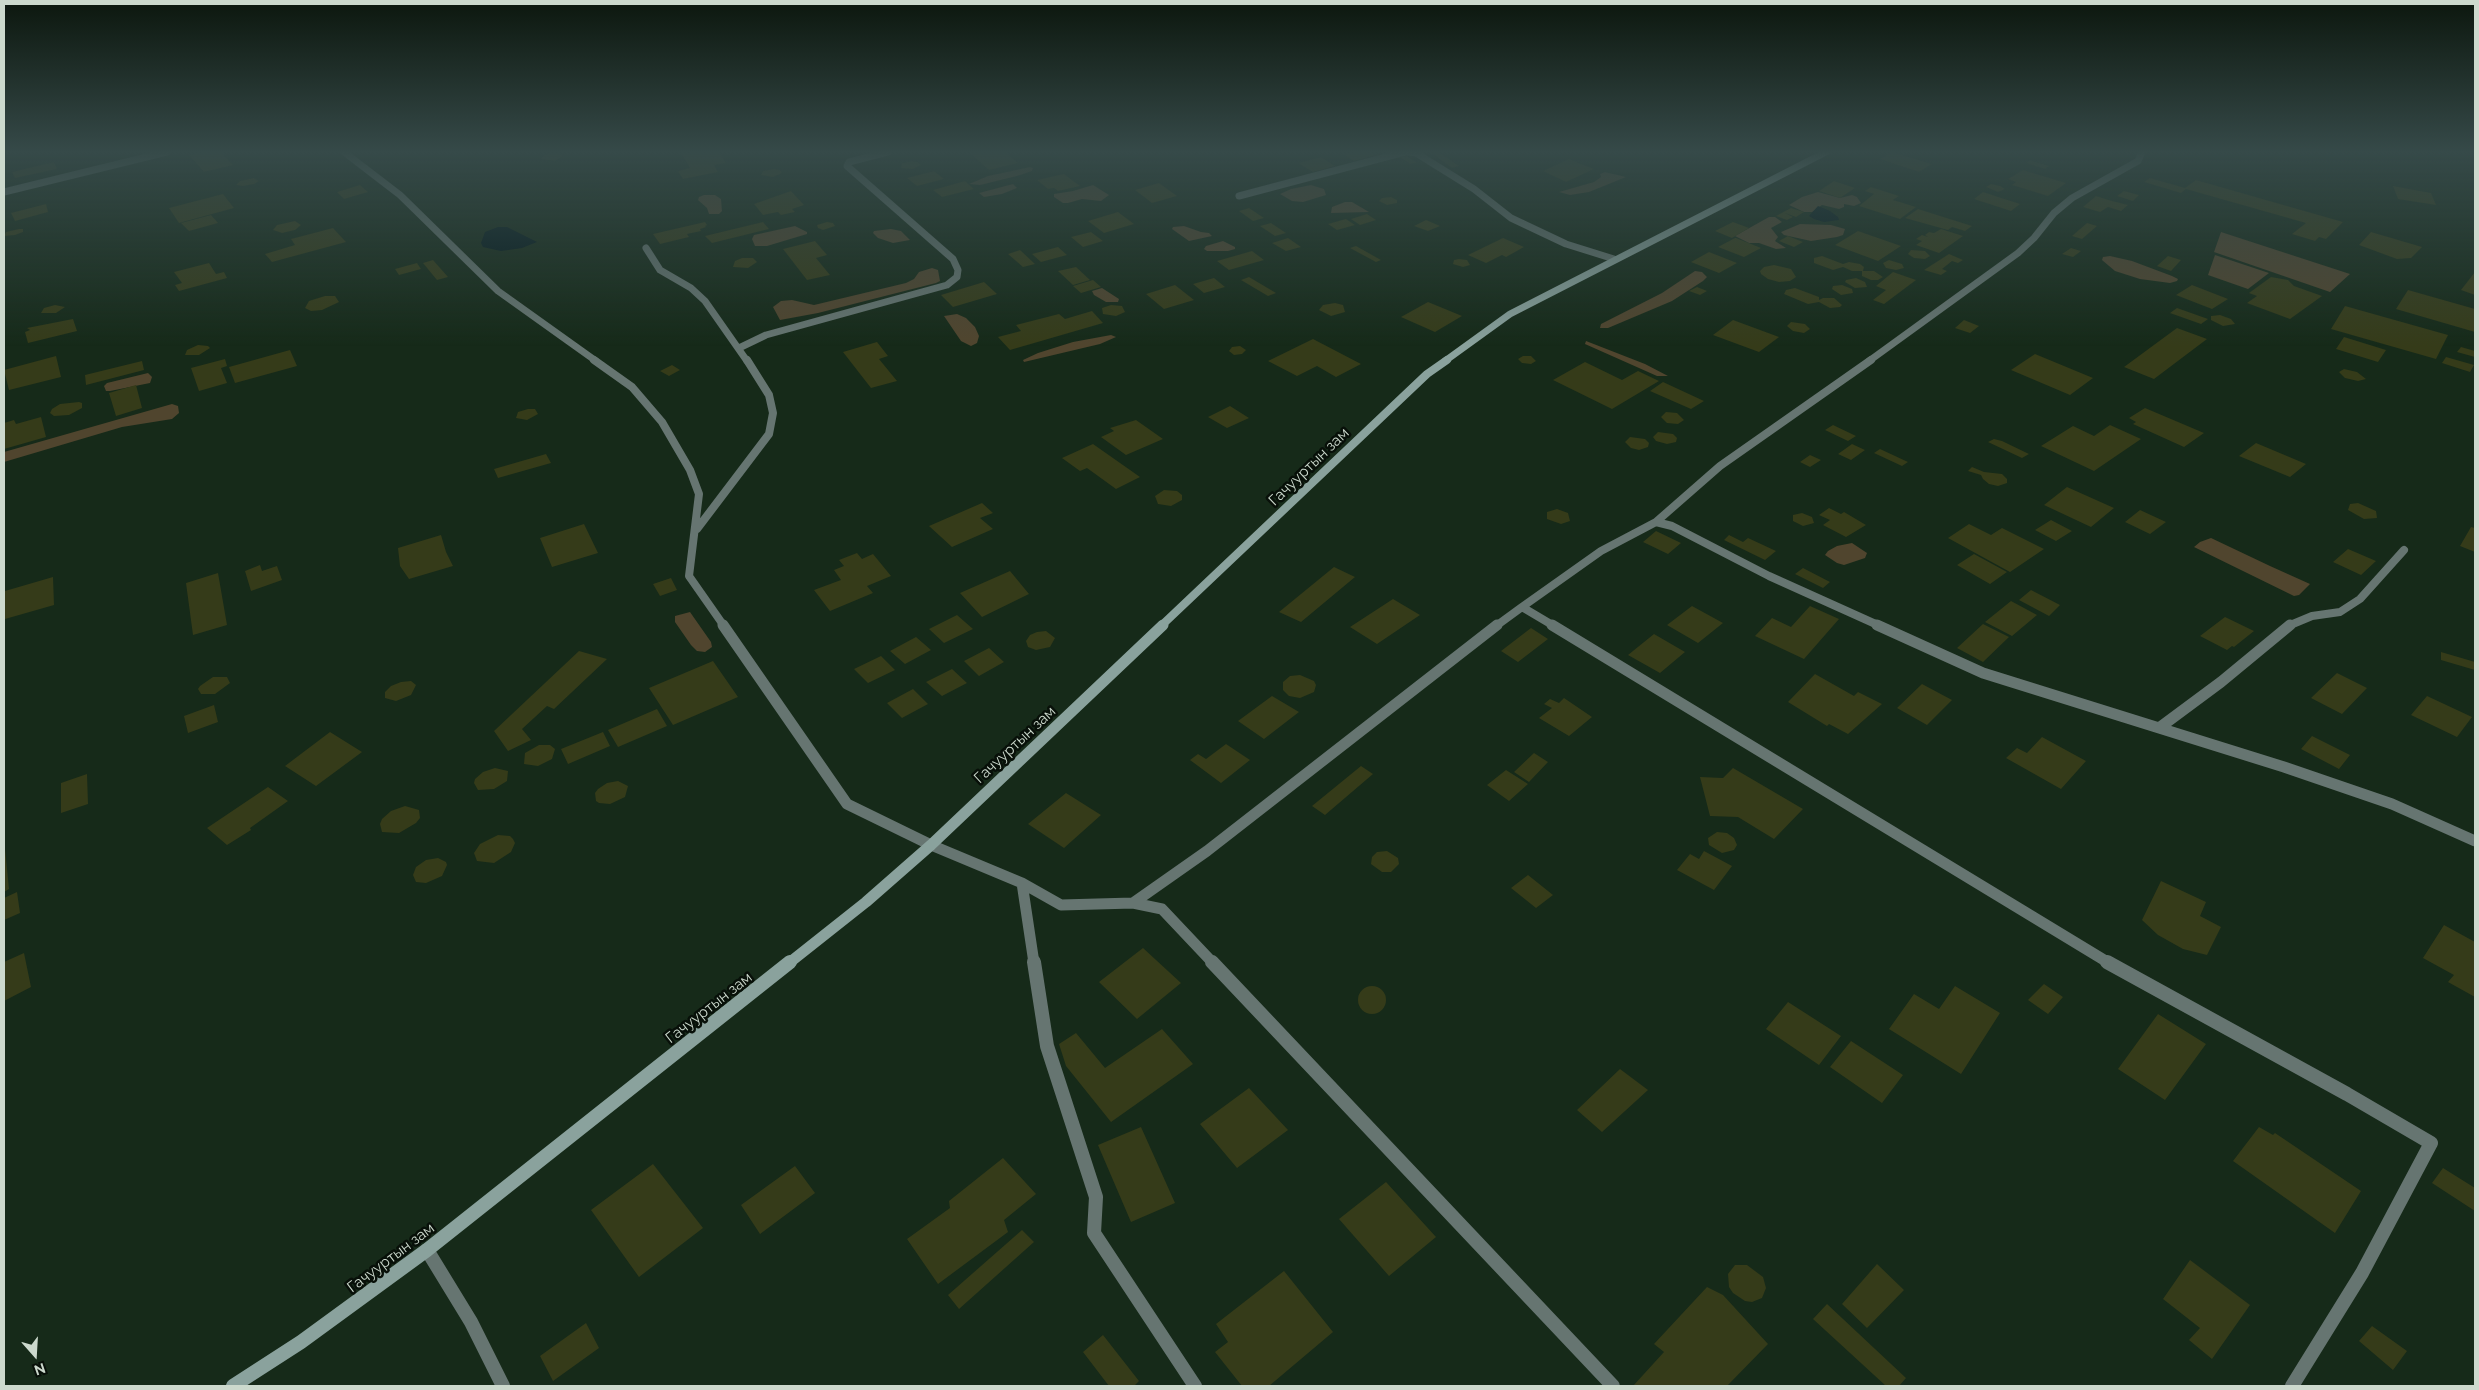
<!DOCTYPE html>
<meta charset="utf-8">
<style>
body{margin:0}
#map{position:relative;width:2479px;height:1390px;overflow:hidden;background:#162a19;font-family:Raleway,sans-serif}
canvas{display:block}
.frame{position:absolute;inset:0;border:5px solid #ccd9cd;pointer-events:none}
.north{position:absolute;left:10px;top:1330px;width:50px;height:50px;-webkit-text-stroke:4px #081009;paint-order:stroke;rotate:161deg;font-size:14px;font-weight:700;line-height:20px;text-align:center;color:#ccd9cd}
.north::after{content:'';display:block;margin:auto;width:18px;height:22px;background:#ccd9cd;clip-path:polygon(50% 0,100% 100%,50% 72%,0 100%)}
</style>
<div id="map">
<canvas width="2479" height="1390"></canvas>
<div class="frame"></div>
<div class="north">N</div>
</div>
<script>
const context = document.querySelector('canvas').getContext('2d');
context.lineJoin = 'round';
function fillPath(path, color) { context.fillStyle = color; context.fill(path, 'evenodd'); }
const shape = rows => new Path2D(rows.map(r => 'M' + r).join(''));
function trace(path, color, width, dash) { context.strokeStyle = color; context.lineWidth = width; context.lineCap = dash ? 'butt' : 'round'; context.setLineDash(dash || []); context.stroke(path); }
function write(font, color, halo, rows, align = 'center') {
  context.font = font + ' Raleway,sans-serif'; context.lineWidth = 5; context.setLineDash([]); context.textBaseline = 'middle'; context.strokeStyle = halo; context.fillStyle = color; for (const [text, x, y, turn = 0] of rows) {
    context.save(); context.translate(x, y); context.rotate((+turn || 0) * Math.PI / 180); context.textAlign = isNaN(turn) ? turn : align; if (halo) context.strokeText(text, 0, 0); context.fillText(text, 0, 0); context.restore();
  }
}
fillPath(shape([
 [1030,167,1033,168,1032,171,1017,176,980,185,969,184,988,176],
 [1605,172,1626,177,1589,192,1570,195,1559,192,1594,182,1601,177,1600,174],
 [1013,184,1017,188,1002,194,984,197,979,193],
 [1093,185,1109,195,1101,201,1082,199,1068,203,1063,203,1054,197,1054,194,1073,191],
 [1311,185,1324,189,1326,195,1303,202,1292,201,1280,194,1291,189],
 [1818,192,1840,198,1852,195,1857,197,1861,203,1854,206,1844,204,1844,207,1839,209,1822,205,1812,212,1804,212,1789,205,1802,197],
 [704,195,715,195,721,199,722,211,719,214,709,214,707,208,698,200,699,197],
 [1345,202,1352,202,1369,212,1331,213,1332,207],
 [1769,217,1775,217,1782,222,1771,228,1778,237,1775,241,1786,248,1776,249,1759,243,1749,243,1735,236],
 [1800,224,1831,225,1845,229,1843,235,1837,237,1811,241,1784,235,1781,232],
 [795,226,807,232,807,234,767,246,755,246,752,239,754,235],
 [1184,226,1201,232,1209,233,1212,236,1189,241,1172,229,1173,227],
 [891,229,901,231,910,240,893,243,878,238,873,233,874,231],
 [2221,232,2350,274,2330,292,2214,252],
 [1223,241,1235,247,1235,249,1228,251,1207,251,1204,249,1206,246],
 [2215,255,2269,273,2248,289,2208,275],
 [2110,256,2132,261,2172,276,2178,279,2177,281,2170,283,2140,279,2115,271,2102,260,2103,257],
 [932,268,938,270,940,281,936,283,818,313,780,320,773,307,781,301,792,300,814,305,906,283,914,279,919,272],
 [1695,271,1702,272,1707,277,1703,281,1672,301,1608,328,1600,328,1601,324,1662,293],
 [1102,288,1119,299,1118,302,1106,302,1094,295,1092,291],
 [957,314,966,318,975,327,979,336,977,343,971,346,961,341,944,316],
 [1111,335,1116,337,1100,344,1024,362,1023,360,1038,353,1073,342],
 [1586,341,1645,364,1668,376,1657,376,1585,344],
 [148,373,152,377,150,383,110,391,106,391,104,386,107,383],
 [172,404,178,406,179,413,172,419,122,427,4,462,4,452],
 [2211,538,2270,566,2310,584,2299,595,2294,596,2194,547,2200,542],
 [1852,543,1867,553,1865,558,1844,565,1837,563,1825,555,1828,551,1837,546],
 [690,612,711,642,712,647,705,652,697,651,691,645,675,622,675,616]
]), '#50452e');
fillPath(shape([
 [1818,206,1830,211,1838,217,1839,220,1824,222,1814,219,1809,216],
 [498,227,507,227,537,242,522,248,501,251,483,247,481,243,485,232]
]), '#00161b');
fillPath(shape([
 [202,152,221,152,233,165,204,172,189,155],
 [690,152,719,152,726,163,714,165,718,172,683,179,678,171,690,168,681,153],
 [975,152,1005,152,1018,163,989,170,970,153],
 [1353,152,1370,152,1376,155,1354,161,1343,154],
 [1430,152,1439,152,1459,166,1452,168],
 [1892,152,1932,164,1919,172,1880,159],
 [551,153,558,153,563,156,555,161,541,159,544,155],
 [1407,156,1417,163,1410,164,1400,157],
 [1321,157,1335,166,1313,172,1298,163],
 [1569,159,1594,169,1566,182,1543,171],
 [2030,160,2049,166,2045,169,2026,163],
 [912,161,918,162,921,165,913,169,901,168,902,163],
 [54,162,57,169,15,178,12,172],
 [774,169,780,170,782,173,773,177,761,175,763,171],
 [2023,170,2066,183,2048,196,2012,185,2016,182,2008,179],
 [934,171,944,179,917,186,907,178],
 [1064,174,1080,186,1058,191,1054,188,1048,189,1037,180],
 [254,178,259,181,254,184,243,186,236,185,240,181],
 [2150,178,2185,188,2196,180,2343,222,2326,239,2319,237,2315,241,2292,234,2306,223,2186,189,2181,193,2144,182],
 [965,181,974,189,942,197,933,190],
 [1834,181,1855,188,1840,198,1819,191],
 [1159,183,1177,196,1152,203,1135,190],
 [1991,184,2000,186,2005,189,1998,192,1986,187],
 [360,185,368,192,344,199,337,192],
 [2393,186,2431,193,2436,205,2398,199],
 [1871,187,1899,196,1893,200,1916,207,1900,219,1859,206,1874,194,1865,191],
 [791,191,804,205,792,209,795,212,781,215,778,212,763,215,754,204],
 [2124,191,2139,195,2133,201,2117,196],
 [1983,192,2020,204,2011,211,1974,199],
 [223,194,234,208,179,223,169,208],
 [2096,196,2112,201,2128,205,2121,211,2108,207,2100,212,2083,207],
 [1391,197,1397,200,1397,203,1387,205,1379,201,1382,198],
 [46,204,48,212,15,221,11,213],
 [1249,208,1264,218,1253,221,1239,211],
 [1791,208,1804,212,1796,217,1785,213,1793,217,1787,220,1776,216],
 [1918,209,1972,226,1965,231,1952,227,1948,230,1905,218],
 [1118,212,1134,224,1104,233,1088,221],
 [1367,214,1376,220,1360,225,1351,219],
 [211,215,218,223,189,231,181,223],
 [1346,219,1355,225,1337,230,1328,224],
 [1426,220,1440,226,1428,231,1414,226],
 [295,221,301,225,295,230,282,233,273,230,277,225],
 [705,222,707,225,705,226,706,227,700,229,701,231,687,234,689,237,660,244,653,234],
 [763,222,769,229,712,243,705,236],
 [827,222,833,223,835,226,823,230,818,228,817,225],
 [1733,222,1749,228,1732,238,1715,231],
 [1271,223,1286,233,1275,236,1260,226],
 [2087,223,2097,226,2082,239,2072,236],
 [333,228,346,242,272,262,265,254,295,245,291,239],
 [19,229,23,229,23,232,15,235,4,236,6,232],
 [1941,229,1963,236,1939,253,1916,245,1922,241,1916,239,1922,235,1928,237,1925,235,1929,232,1934,233],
 [1858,231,1901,246,1878,261,1835,245],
 [1091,232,1103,241,1083,247,1071,237],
 [2371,232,2422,247,2411,258,2397,259,2359,245],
 [1788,236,1803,242,1794,247,1779,241],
 [1288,238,1301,247,1286,251,1272,243],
 [1503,238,1524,247,1506,257,1502,255,1486,263,1468,255],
 [1735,238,1736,238,1761,248,1744,257,1718,247],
 [815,241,827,255,816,258,830,275,807,280,783,249],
 [1356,246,1381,260,1376,262,1350,248],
 [1058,247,1067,255,1041,262,1032,254],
 [2071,248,2081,251,2073,257,2062,254],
 [1020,250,1035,264,1023,267,1008,254],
 [1911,250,1925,251,1930,256,1925,259,1914,258,1908,254],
 [1252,251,1264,260,1229,270,1217,261],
 [1709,252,1737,263,1719,273,1691,262],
 [1949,254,1963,260,1958,263,1952,261,1942,269,1947,271,1941,275,1924,270],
 [1822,256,1843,264,1849,262,1860,264,1864,267,1863,271,1874,271,1883,277,1878,280,1871,280,1862,276,1862,271,1852,271,1843,267,1833,270,1814,263,1814,258],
 [2168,256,2181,260,2171,271,2157,266],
 [742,258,753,258,757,262,748,268,733,267,735,261],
 [1459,259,1467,260,1470,265,1463,267,1453,264,1454,260],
 [433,260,448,277,437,280,423,263],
 [1889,260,1902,264,1904,268,1896,270,1886,268,1883,263],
 [209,263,216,274,224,272,227,278,179,291,175,285,182,283,174,272],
 [417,263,421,269,399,275,395,269],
 [1774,265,1791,269,1796,277,1790,281,1779,282,1768,279,1761,274,1760,271,1764,267],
 [1076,267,1090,280,1073,285,1058,271],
 [1893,272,1916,280,1884,304,1873,300,1886,290,1876,286],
 [2475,272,2475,295,2461,290],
 [1249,277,1276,293,1268,296,1241,280],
 [2271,277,2288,280,2294,286,2322,296,2290,319,2247,303,2257,296,2249,293],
 [1214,278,1225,287,1204,293,1193,284],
 [1856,278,1865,282,1867,287,1855,288,1845,282,1846,280],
 [1093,280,1101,287,1081,293,1073,286],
 [984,282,997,294,953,307,941,295],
 [1175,285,1194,300,1164,309,1146,294],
 [1842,285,1852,289,1853,293,1841,295,1832,289,1833,286],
 [2192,285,2228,299,2212,309,2176,295],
 [1697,287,1707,291,1700,295,1689,291],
 [1795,288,1819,297,1819,300,1823,298,1834,298,1842,305,1840,307,1830,308,1819,302,1808,304,1784,294,1786,290],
 [2408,290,2475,309,2475,332,2396,309],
 [325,296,335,296,339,302,322,310,311,311,305,308,309,301],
 [1428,302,1462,316,1435,332,1401,317],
 [1335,303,1343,305,1345,312,1331,316,1319,310,1323,305],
 [55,305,65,307,56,313,41,313,44,308],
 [1111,305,1122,306,1125,312,1116,316,1103,314,1102,308],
 [2345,306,2448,335,2436,359,2331,329],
 [2177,308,2208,319,2201,324,2170,313],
 [1092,311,1103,323,1010,350,998,337,1021,331,1016,325,1059,314,1065,319],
 [2220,315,2231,319,2235,324,2223,326,2211,320,2211,316],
 [73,319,77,331,28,343,25,332,30,330,27,328],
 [1733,320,1779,337,1759,352,1713,335],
 [1964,320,1979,326,1970,333,1955,328],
 [1791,322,1805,324,1810,329,1804,333,1793,331,1787,326],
 [2177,328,2207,339,2154,379,2124,367],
 [2344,337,2386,350,2378,362,2336,349],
 [1313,339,1361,364,1336,377,1317,366,1297,376,1268,361],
 [877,342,888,356,879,359,897,381,871,388,843,352],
 [198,345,208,346,210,348,199,355,185,355,187,350],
 [1232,347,1240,346,1246,350,1242,354,1234,355,1229,351],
 [2461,347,2475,351,2475,357,2457,352],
 [290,350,297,366,235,383,229,367],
 [2035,354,2093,378,2070,395,2011,370],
 [56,356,61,377,9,390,4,370],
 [1523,356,1531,356,1536,361,1531,364,1522,363,1518,359],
 [2446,357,2474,365,2470,372,2442,363],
 [225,359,227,366,221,368,227,383,199,391,191,368],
 [142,361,144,370,86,385,85,375],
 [1585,362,1622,380,1638,371,1659,381,1612,409,1553,380],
 [672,365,680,370,669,376,660,371],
 [2344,369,2357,372,2366,379,2358,381,2345,378,2339,372],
 [1663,382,1704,401,1691,409,1650,391],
 [136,385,142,408,116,416,109,393],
 [79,402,82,403,82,408,69,415,54,416,50,413,52,409,60,404],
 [1230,406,1249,418,1227,428,1208,417],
 [2145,408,2204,433,2184,447,2133,424,2136,422,2129,418],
 [528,409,535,409,538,414,527,420,516,418,518,412],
 [1666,412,1677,413,1684,420,1678,424,1667,423,1661,417],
 [41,417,46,437,4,449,4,423,14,420,16,424],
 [1136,420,1163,439,1126,455,1101,437,1114,431,1110,428],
 [1833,425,1856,436,1848,441,1825,430],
 [2110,425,2141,439,2094,471,2041,446,2073,426,2094,436],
 [1658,432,1673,434,1677,438,1676,442,1667,444,1656,441,1653,437],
 [1630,437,1645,439,1649,443,1648,447,1639,450,1631,448,1625,442],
 [1994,439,2002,441,2029,454,2022,458,1988,442],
 [2256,443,2306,464,2290,477,2239,456],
 [1093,444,1140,477,1116,489,1087,468,1080,471,1062,458],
 [1852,444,1865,450,1851,460,1838,454],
 [1880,449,1908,462,1902,466,1874,453],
 [546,454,551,463,498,478,494,469],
 [1810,455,1821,460,1810,467,1800,462],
 [1972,467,1984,472,2002,474,2007,479,2007,483,1998,486,1989,484,1983,479,1981,475,1968,471],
 [2067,487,2114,508,2091,527,2044,505],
 [1164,490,1177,491,1182,495,1182,500,1171,506,1158,504,1155,496],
 [982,503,993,513,980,518,993,529,952,547,929,526],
 [2358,503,2376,511,2377,518,2364,519,2348,510,2350,504],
 [1829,508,1841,514,1844,512,1866,525,1846,537,1823,525,1830,520,1819,515],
 [1557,509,1568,513,1570,521,1561,524,1547,519,1547,512],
 [2140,510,2166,522,2150,534,2125,522],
 [1802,513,1812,517,1814,523,1803,526,1793,521,1793,515],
 [2051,520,2072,531,2056,541,2035,530],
 [584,524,598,553,552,567,540,538],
 [1969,524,1991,535,2002,528,2044,549,2010,572,1948,538],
 [2471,527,2475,528,2475,552,2460,546],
 [1656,531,1681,543,1668,554,1643,542],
 [441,535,446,552,453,566,409,579,400,566,398,548],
 [1729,535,1743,542,1748,538,1776,551,1765,560,1724,540],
 [2348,549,2376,561,2361,575,2333,562],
 [857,553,862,559,873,554,891,576,867,586,873,593,830,611,814,590,841,580,834,570,844,566,839,560],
 [1974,554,2007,572,1990,584,1957,565],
 [260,565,262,571,277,566,282,580,251,591,245,571],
 [1334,567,1355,577,1301,622,1279,612],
 [1803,568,1830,582,1823,588,1795,574],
 [1010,571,1029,594,982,617,960,593],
 [218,573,227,625,193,635,186,583],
 [53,577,54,605,5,619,5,591],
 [671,578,677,590,660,596,653,584],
 [2031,590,2060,605,2049,616,2019,600],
 [1393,599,1420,615,1377,644,1350,627],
 [2011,601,2037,615,2012,636,1985,622],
 [1692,606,1723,623,1698,643,1667,625],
 [1810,606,1839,619,1804,659,1755,636,1772,618,1791,627],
 [957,615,973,629,944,643,929,629],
 [2225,617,2254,631,2234,647,2232,646,2227,650,2200,636],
 [1983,624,2009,637,1983,662,1957,648],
 [1531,628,1548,639,1518,662,1501,651],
 [1046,631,1055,638,1050,647,1036,650,1028,647,1026,641,1030,635,1037,632],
 [1654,634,1685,652,1660,673,1628,655],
 [916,637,931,650,905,664,890,651],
 [989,648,1004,662,979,676,964,661],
 [579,651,607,659,554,709,547,706,522,729,531,740,508,751,494,731],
 [2441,652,2475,662,2475,670,2441,660],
 [881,656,895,670,868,683,854,669],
 [713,661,738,697,673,725,649,688],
 [952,669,967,683,942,696,926,682],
 [2337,673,2367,688,2342,714,2311,698],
 [1815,674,1854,696,1858,692,1882,704,1848,734,1829,724,1827,726,1788,702],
 [1300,675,1314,681,1316,685,1314,692,1300,698,1289,696,1283,690,1283,682,1290,676],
 [213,677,227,677,230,683,215,694,201,694,198,689,200,686],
 [411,681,416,685,411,695,396,701,385,698,385,692,391,686,401,682],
 [1922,684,1952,700,1927,725,1897,708],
 [913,689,928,704,902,718,887,703],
 [1272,696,1299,712,1264,739,1238,721],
 [2427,696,2472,717,2457,737,2411,715],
 [1564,698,1592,717,1569,736,1539,718,1552,708,1544,704,1550,699,1559,703],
 [214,705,218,722,188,733,184,716],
 [657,709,667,726,618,747,608,730],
 [330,732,362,752,316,786,285,766],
 [603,732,610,746,568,764,561,749],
 [2312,736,2350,755,2339,769,2301,749],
 [2042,737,2086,761,2061,789,2006,758,2017,748,2027,753],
 [1226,744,1250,760,1221,783,1190,760,1198,754,1206,759],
 [539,745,550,745,555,749,552,759,538,766,524,764,525,753],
 [1534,753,1548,762,1529,782,1514,772],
 [1361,766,1373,774,1325,815,1312,806],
 [495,768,508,771,507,781,494,789,478,790,474,783,475,779,483,772],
 [1733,768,1803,809,1774,839,1738,817,1710,816,1700,777,1723,778],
 [1506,770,1528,784,1509,801,1487,785],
 [87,774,88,804,61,813,61,783],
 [618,781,628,786,625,797,610,804,599,803,596,801,595,793,598,789,607,783],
 [268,787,288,801,250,828,251,830,227,845,207,828],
 [1066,793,1101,815,1064,848,1028,824],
 [405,806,419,810,420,818,416,823,399,833,382,832,380,824,382,819,391,811],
 [1717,832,1727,833,1734,838,1737,845,1734,850,1722,853,1709,845,1708,838],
 [498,835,510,836,513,839,515,843,511,852,494,863,477,861,474,853,480,844],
 [4,839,9,889,4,892],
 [1387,851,1398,858,1399,864,1391,872,1382,872,1371,864,1372,857,1377,852],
 [1704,851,1732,866,1714,890,1677,870,1690,854,1699,859],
 [438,858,446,862,447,865,442,876,426,883,416,882,413,875,416,867,426,860],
 [1528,875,1553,895,1536,908,1511,888],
 [2161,881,2206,902,2200,916,2221,927,2207,955,2183,949,2158,935,2142,920],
 [17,892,20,913,4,920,4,898],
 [2444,925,2475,942,2475,997,2448,982,2454,975,2423,958],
 [1143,948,1181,983,1137,1019,1099,982],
 [24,953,31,987,4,1001,4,962],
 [2044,984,2063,997,2048,1014,2028,1000],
 '1358 1000a14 14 0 1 1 28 0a14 14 0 1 1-28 0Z',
 [1955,986,2000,1013,1961,1074,1889,1029,1914,994,1939,1009],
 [1788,1002,1841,1036,1819,1065,1766,1029],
 [2158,1014,2206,1044,2165,1100,2118,1069],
 [1162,1029,1193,1064,1111,1122,1066,1066,1059,1044,1076,1033,1105,1068],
 [1851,1041,1903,1075,1882,1103,1830,1067],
 [1620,1069,1648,1090,1602,1132,1577,1110],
 [1249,1088,1288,1130,1237,1168,1200,1124],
 [1141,1127,1175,1203,1131,1222,1098,1145],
 [2259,1127,2273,1135,2275,1133,2361,1191,2335,1233,2233,1161],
 [1003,1158,1036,1194,1004,1220,1008,1232,938,1284,907,1239,950,1208,949,1201],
 [653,1164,703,1228,639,1277,591,1210],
 [795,1166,815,1193,760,1234,741,1205],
 [2443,1168,2475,1188,2475,1211,2432,1183],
 [1386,1182,1436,1237,1389,1276,1339,1219],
 [1022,1230,1034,1242,959,1309,948,1295],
 [2190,1260,2250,1305,2212,1359,2189,1340,2200,1328,2163,1299],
 [1877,1264,1904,1290,1867,1328,1842,1304],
 [1735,1265,1747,1265,1763,1277,1766,1288,1762,1298,1752,1302,1745,1301,1733,1293,1729,1287,1728,1274],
 [1284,1271,1333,1332,1269,1386,1242,1386,1215,1352,1228,1342,1216,1324],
 [1707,1287,1723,1295,1768,1344,1727,1386,1633,1386,1664,1352,1654,1344],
 [1827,1304,1906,1378,1899,1386,1886,1386,1813,1319],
 [586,1323,599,1348,553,1381,540,1356],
 [2372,1326,2407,1351,2393,1370,2359,1341],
 [1103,1335,1139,1381,1134,1386,1109,1386,1083,1352]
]), '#353b19');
trace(shape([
 [344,152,400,195,498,291,596,361],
 [1408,152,1416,153,1474,189,1511,218,1566,244,1614,259],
 [4,192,167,152],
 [1239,196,1405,152],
 [646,248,660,270,691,288,705,301,747,361],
 [739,348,766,335,947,285,957,277,958,270,953,259,847,166,849,162,888,152],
 [1869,361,2018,253,2034,238,2054,213,2072,198,2138,161,2142,152]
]), '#667571', 7);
trace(shape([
 [594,360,632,387,662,422,690,470,699,494,689,576,724,626],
 [1656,522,1720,466,1871,360],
 [697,529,769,434,773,413,769,395,747,360],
 [1522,607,1601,551,1656,522,1672,526,1769,576,1880,626],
 [1496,626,1522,607,1554,626],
 [2288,626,2312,616,2340,612,2360,599,2404,550]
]), '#667571', 8);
trace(shape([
 [723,625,847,804,931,845,1022,883,1061,905,1133,903,1162,909,1213,963],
 [1552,625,2109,963],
 [1877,625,1983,673,2284,767,2392,804,2475,841],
 [2159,728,2221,682,2290,625],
 [1022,883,1034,963],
 [1133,903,1207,851,1497,625]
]), '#667571', 11);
trace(shape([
 [1034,962,1047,1046,1096,1197,1094,1233,1195,1386],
 [1212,962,1613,1386],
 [2107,962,2347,1094,2431,1143,2362,1273,2292,1386],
 [427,1250,471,1322,503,1386]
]), '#667571', 14);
trace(shape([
 [1445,361,1510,314,1826,152]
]), '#8aa29d', 7);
trace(shape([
 [1161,626,1427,374,1447,360]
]), '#8aa29d', 8);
trace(shape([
 [789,963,866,902,931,845,1163,625]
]), '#8aa29d', 11);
trace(shape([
 [233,1386,301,1342,427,1250,790,962]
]), '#8aa29d', 14);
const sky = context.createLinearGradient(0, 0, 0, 346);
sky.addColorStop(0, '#0c170e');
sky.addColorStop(0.44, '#364a49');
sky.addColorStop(1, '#364a4900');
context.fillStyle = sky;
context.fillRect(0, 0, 2479, 346);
write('15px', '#ccd9cd', '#081009', [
 ["Гачууртын зам",1309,467,-44],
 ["Гачууртын зам",1015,745,-43],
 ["Гачууртын зам",709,1008,-38],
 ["Гачууртын зам",391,1258,-37]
]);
</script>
